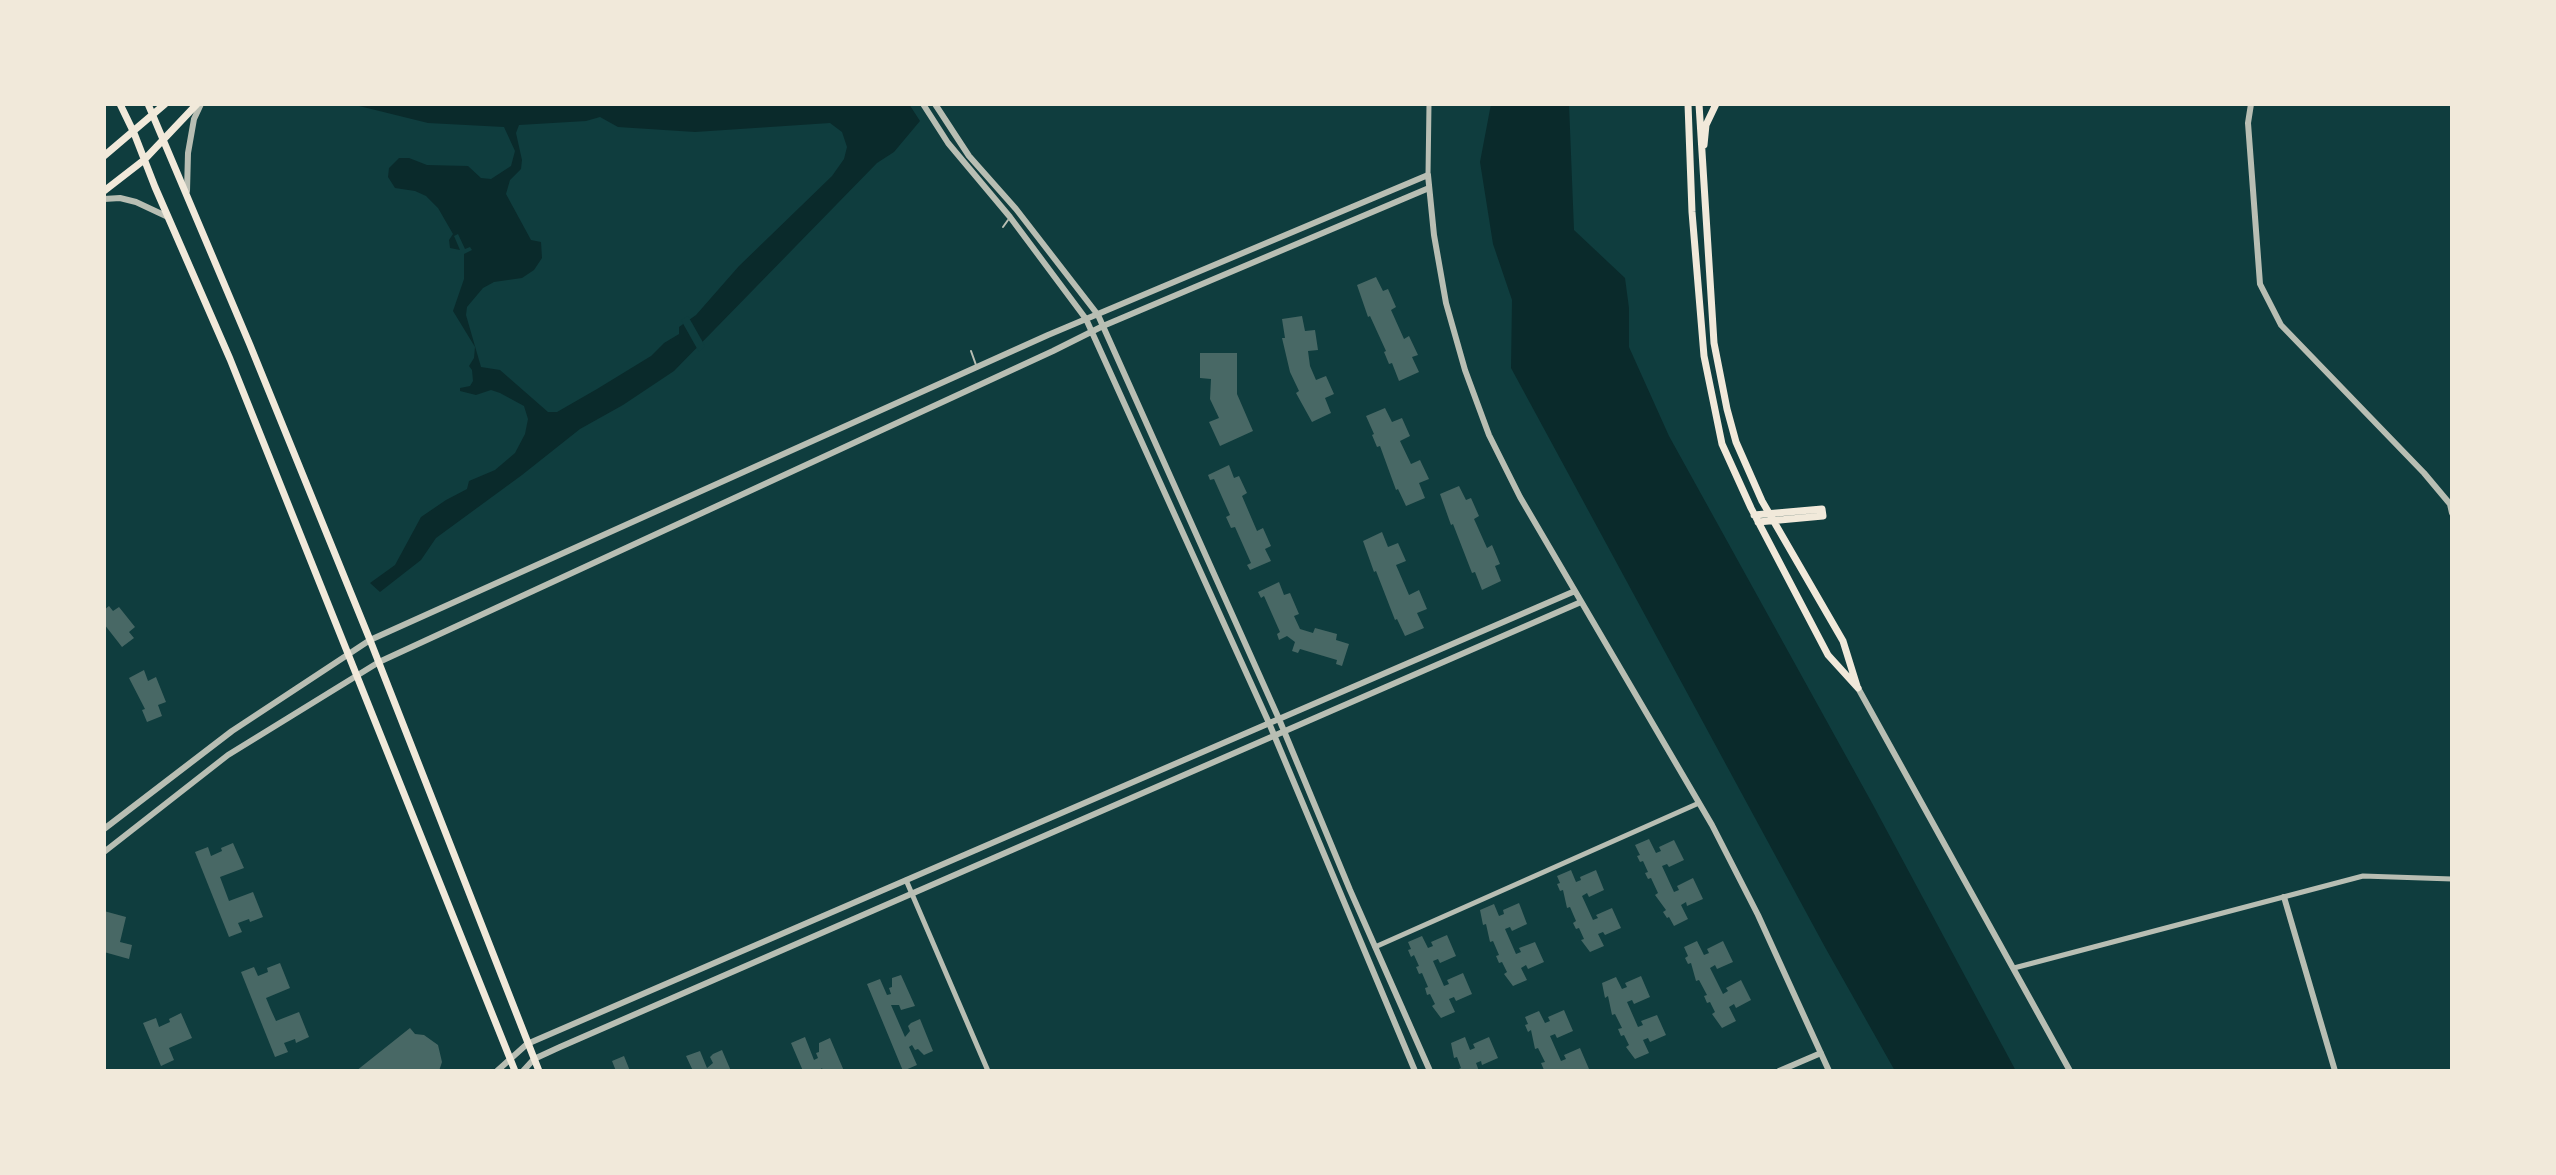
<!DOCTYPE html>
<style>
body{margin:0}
#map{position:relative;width:2556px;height:1175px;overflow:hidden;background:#0f3d3e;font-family:"Varela Round",sans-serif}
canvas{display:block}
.frame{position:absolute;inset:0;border:106px solid #f1e9da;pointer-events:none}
</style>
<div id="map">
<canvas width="2556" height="1175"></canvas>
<div class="frame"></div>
</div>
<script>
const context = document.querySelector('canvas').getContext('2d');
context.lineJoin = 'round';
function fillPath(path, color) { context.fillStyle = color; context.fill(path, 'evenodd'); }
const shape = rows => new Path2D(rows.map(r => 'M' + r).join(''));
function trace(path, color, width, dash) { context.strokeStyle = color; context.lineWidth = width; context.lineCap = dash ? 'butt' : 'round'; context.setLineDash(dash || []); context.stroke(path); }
fillPath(shape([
 [351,104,909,104,920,121,894,152,877,163,674,371,623,405,580,429,522,475,436,538,421,560,380,592,370,583,395,565,421,517,446,500,467,489,469,481,495,470,515,453,525,434,528,419,524,406,500,393,491,390,476,395,460,391,460,388,470,386,473,381,472,370,469,366,474,358,475,347,453,311,464,279,464,254,472,250,470,247,465,249,458,234,454,236,460,250,450,248,449,240,453,234,438,208,426,196,415,191,395,188,388,177,389,168,399,158,409,158,427,165,468,166,481,178,491,179,511,166,515,151,504,127,428,123],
 [600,117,618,127,695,132,830,123,842,132,847,147,844,159,832,176,739,266,696,315,679,327,679,334,664,343,651,356,597,389,557,412,548,412,500,370,481,367,466,315,467,307,483,288,494,282,522,278,534,270,542,258,541,242,531,240,506,194,510,180,521,169,522,160,516,133,519,125,586,121],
 [1491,104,1569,104,1574,230,1625,278,1629,308,1629,347,1669,436,1872,803,2016,1071,1895,1071,1826,949,1511,368,1512,300,1493,244,1480,162]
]), '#0a2a2b');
fillPath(shape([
 [688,316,705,346,699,352,681,320]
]), '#0f3d3e');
fillPath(shape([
 [1376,277,1383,291,1388,289,1396,307,1391,310,1404,339,1409,336,1418,355,1412,357,1419,372,1399,381,1392,363,1389,364,1384,352,1386,351,1370,316,1368,317,1357,285],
 [1302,316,1305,331,1315,330,1318,350,1308,351,1310,366,1316,380,1326,376,1334,394,1325,398,1331,413,1312,422,1296,393,1299,391,1290,372,1282,338,1285,338,1282,319],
 [1200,353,1237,353,1237,394,1253,431,1220,446,1209,422,1219,418,1210,399,1211,379,1200,378],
 [1385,408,1392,422,1402,418,1410,436,1400,441,1411,464,1420,460,1429,479,1419,483,1425,498,1406,506,1398,489,1396,490,1380,446,1377,447,1372,435,1374,434,1366,416],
 [1229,465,1234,478,1239,476,1247,493,1242,496,1257,531,1263,528,1271,546,1265,549,1271,561,1250,570,1247,565,1251,563,1235,527,1231,528,1226,517,1230,515,1214,479,1210,480,1208,475],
 [1459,486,1466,500,1471,498,1479,516,1474,519,1487,548,1492,545,1500,564,1495,566,1501,581,1482,590,1475,572,1472,573,1453,524,1451,525,1440,494],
 [1382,532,1388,547,1398,543,1406,561,1396,565,1409,595,1419,590,1427,609,1417,613,1424,628,1405,636,1397,619,1395,620,1376,571,1374,572,1363,541],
 [1279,582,1284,595,1290,593,1299,614,1294,616,1300,629,1313,633,1315,628,1337,634,1336,640,1349,644,1342,666,1336,664,1337,660,1300,649,1298,653,1292,651,1295,642,1287,636,1279,640,1277,634,1280,632,1264,596,1261,598,1258,592],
 [109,606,113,611,119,607,135,627,129,632,134,638,122,647,104,624,104,610],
 [144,670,148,681,156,677,166,702,158,705,162,716,147,722,142,710,145,709,129,678],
 [1649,839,1656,853,1661,851,1659,847,1674,840,1684,860,1669,867,1667,864,1662,866,1674,892,1679,890,1677,886,1693,878,1703,899,1687,906,1686,902,1681,905,1688,919,1674,926,1669,917,1667,918,1663,912,1666,910,1655,895,1658,893,1651,878,1648,879,1645,873,1648,872,1643,861,1640,862,1637,856,1640,855,1635,845],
 [233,843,244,868,220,877,229,901,253,892,263,917,250,922,249,919,238,923,242,932,229,937,195,852,208,847,211,856,222,851,221,848],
 [1571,870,1576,882,1581,880,1580,877,1596,870,1604,890,1589,897,1587,893,1582,896,1593,920,1598,918,1596,915,1612,908,1621,928,1605,935,1603,932,1598,934,1604,946,1590,952,1581,940,1584,939,1579,928,1576,929,1573,923,1576,921,1570,907,1567,908,1563,890,1560,891,1557,884,1560,883,1557,876],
 [1519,903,1527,924,1512,931,1510,927,1505,929,1516,954,1521,952,1519,948,1535,942,1544,962,1528,969,1526,965,1521,968,1527,980,1513,986,1504,974,1507,972,1502,962,1499,963,1496,956,1499,955,1493,941,1490,942,1486,924,1483,925,1480,910,1494,904,1499,916,1504,914,1503,910],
 [104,911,126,917,120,942,132,945,129,959,104,952],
 [1447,935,1456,956,1440,963,1438,959,1433,961,1444,986,1449,984,1447,980,1463,973,1472,994,1456,1001,1454,997,1449,999,1455,1012,1441,1018,1432,1006,1435,1004,1430,994,1427,995,1425,988,1428,987,1422,973,1419,974,1416,967,1419,966,1414,955,1411,957,1408,950,1411,949,1408,942,1422,936,1428,948,1433,946,1431,942],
 [1697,941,1704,955,1709,953,1707,949,1723,941,1733,962,1717,969,1715,965,1710,968,1723,994,1728,991,1726,988,1741,980,1751,1000,1736,1008,1734,1004,1729,1007,1736,1021,1722,1028,1712,1014,1715,1012,1710,1002,1707,1003,1704,996,1707,995,1699,980,1696,981,1691,963,1688,964,1685,958,1688,956,1684,947],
 [280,963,290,988,266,998,271,1010,276,1021,299,1012,309,1037,296,1043,295,1039,284,1043,288,1052,275,1057,241,972,254,967,258,976,268,972,267,968],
 [901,975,915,1006,901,1010,899,1005,891,1005,905,1037,910,1031,908,1026,911,1023,920,1019,933,1051,924,1055,918,1049,915,1050,912,1045,909,1047,917,1065,903,1071,867,984,880,979,887,995,891,994,889,988,892,987,892,978],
 [1641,976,1650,997,1634,1004,1632,1000,1627,1002,1638,1027,1643,1025,1641,1021,1657,1015,1666,1035,1650,1042,1648,1038,1643,1040,1649,1053,1635,1059,1626,1047,1629,1045,1624,1035,1621,1036,1618,1029,1622,1028,1615,1014,1612,1015,1608,996,1605,998,1602,983,1616,977,1622,989,1627,987,1625,983],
 [1564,1010,1573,1031,1557,1038,1555,1034,1550,1036,1561,1061,1566,1059,1564,1055,1580,1048,1589,1069,1585,1071,1544,1070,1541,1063,1545,1062,1538,1048,1535,1049,1531,1030,1528,1032,1525,1025,1528,1024,1525,1017,1539,1011,1545,1023,1550,1021,1548,1017],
 [181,1013,192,1038,169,1048,174,1060,161,1066,143,1023,156,1018,159,1027,170,1022,169,1019],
 [410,1028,415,1034,424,1035,438,1045,442,1062,439,1071,356,1071],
 [805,1037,814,1060,818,1058,816,1053,819,1052,819,1043,830,1038,844,1071,823,1071,822,1068,819,1071,803,1071,791,1043],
 [1465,1037,1470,1050,1475,1048,1473,1044,1489,1037,1498,1058,1482,1065,1481,1061,1476,1063,1479,1071,1454,1071,1461,1068,1457,1057,1454,1058,1451,1043],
 [722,1050,731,1071,693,1071,686,1056,700,1051,707,1068,713,1063,710,1057,713,1054],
 [624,1056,630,1071,616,1071,612,1061]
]), '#486865');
trace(shape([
 [1003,227,1008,220],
 [971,351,976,365]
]), '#b8beb3', 2);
trace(shape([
 [1428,175,1429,104],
 [906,880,988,1071],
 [1375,947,1699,803],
 [2014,968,2363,876,2452,879]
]), '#b8beb3', 5);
trace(shape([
 [923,104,948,143,1010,217,1086,319,1269,723,1415,1071],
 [935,104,969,156,1016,209,1098,315,1279,719,1350,890,1430,1071],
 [2251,104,2248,123,2260,284,2281,325,2424,473,2450,504,2452,513],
 [187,191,188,153,194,119,201,104],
 [104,199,120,198,136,202,168,217],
 [1858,688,2070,1071],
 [104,829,232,731,370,640,1048,335,1428,175,1434,235,1446,303,1465,370,1489,435,1520,497,1712,825,1758,915,1829,1071],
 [104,852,228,755,379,662,1053,351,1103,326,1429,188],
 [2284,897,2335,1071],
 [497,1071,527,1044,1575,591],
 [523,1071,534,1059,560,1047,1581,602],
 [1779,1071,1821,1053]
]), '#b8beb3', 6);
trace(shape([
 [120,104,134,133,155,187,230,359,515,1071],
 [148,104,250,345,370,640,539,1071],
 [1688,104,1692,212,1704,356,1722,444,1751,508,1828,655,1858,688],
 [1699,104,1714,343,1727,409,1736,442,1762,501,1843,641,1857,686],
 [1704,145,1706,125,1716,104],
 [104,156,165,104],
 [104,191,144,160,197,104],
 [1754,515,1822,509,1823,516,1758,522]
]), '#f1e9da', 7);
</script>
